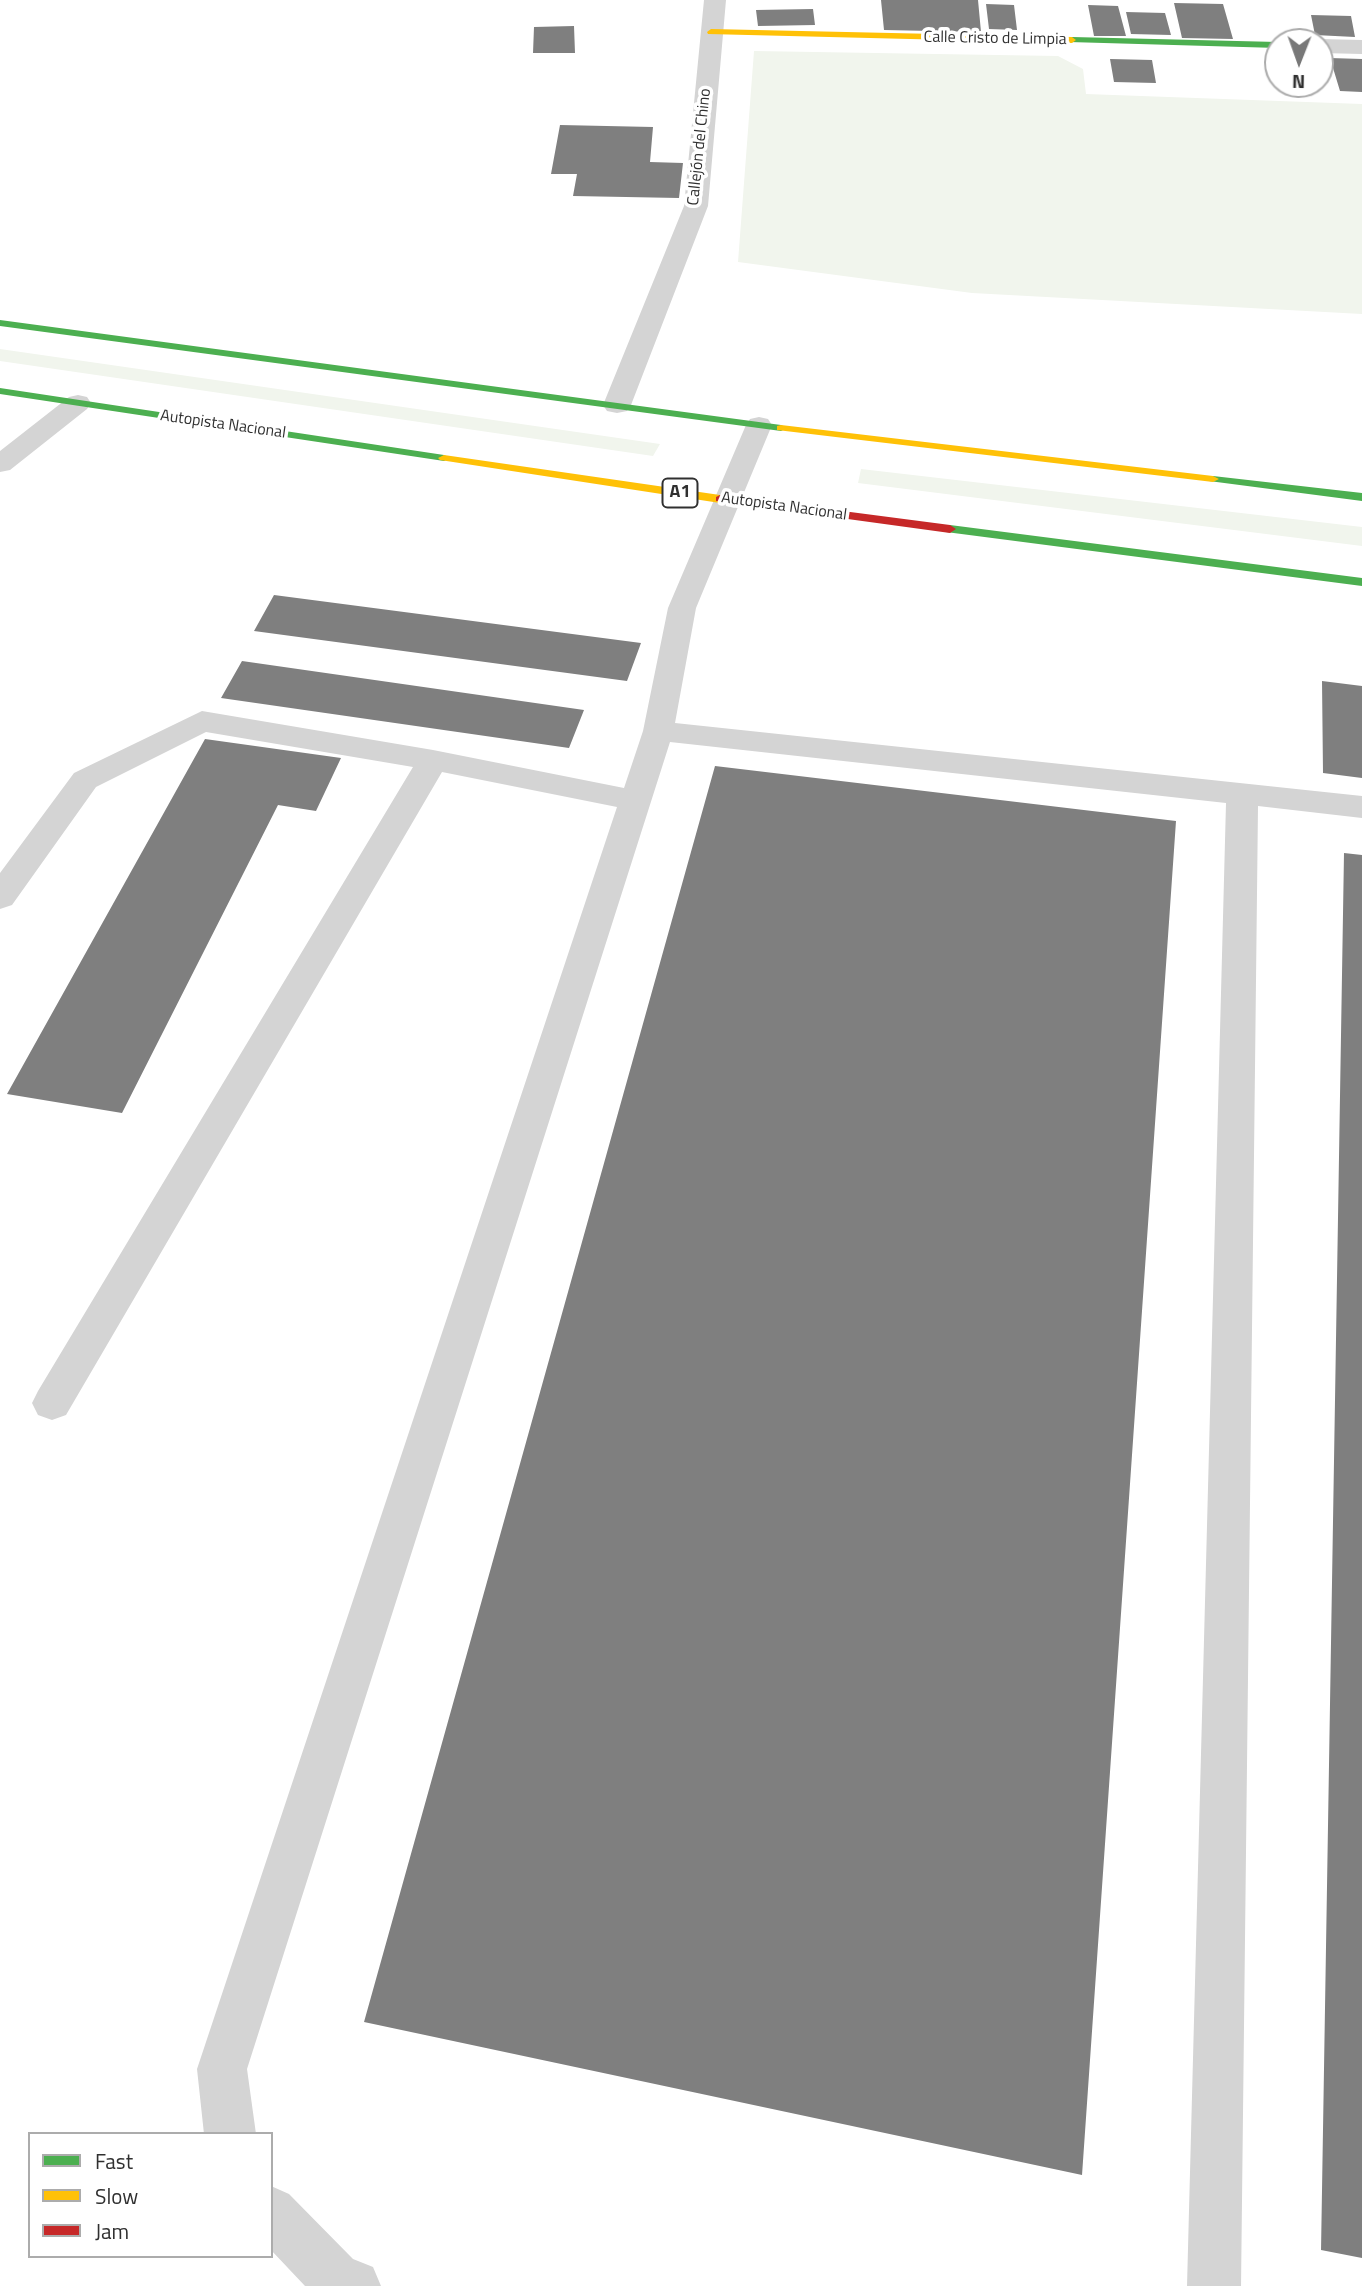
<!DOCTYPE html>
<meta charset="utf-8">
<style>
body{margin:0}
#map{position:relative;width:1362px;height:2286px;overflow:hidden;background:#fff;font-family:"Titillium Web",sans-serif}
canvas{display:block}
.legend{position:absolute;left:28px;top:2132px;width:245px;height:126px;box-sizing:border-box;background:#fff;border:2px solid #acacac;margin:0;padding:9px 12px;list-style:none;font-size:21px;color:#303030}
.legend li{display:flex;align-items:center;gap:14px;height:35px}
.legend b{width:35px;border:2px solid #acacac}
.north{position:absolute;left:1264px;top:28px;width:70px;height:70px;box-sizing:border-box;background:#fff;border:2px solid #acacac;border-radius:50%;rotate:181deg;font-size:19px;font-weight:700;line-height:28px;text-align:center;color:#303030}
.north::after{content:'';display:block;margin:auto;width:24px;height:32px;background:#787878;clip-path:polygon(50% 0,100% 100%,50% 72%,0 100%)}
</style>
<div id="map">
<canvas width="1362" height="2286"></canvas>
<ul class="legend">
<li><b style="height:9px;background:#4caf50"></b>Fast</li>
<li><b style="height:9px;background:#ffc107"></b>Slow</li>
<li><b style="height:9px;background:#c62828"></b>Jam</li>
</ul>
<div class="north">N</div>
</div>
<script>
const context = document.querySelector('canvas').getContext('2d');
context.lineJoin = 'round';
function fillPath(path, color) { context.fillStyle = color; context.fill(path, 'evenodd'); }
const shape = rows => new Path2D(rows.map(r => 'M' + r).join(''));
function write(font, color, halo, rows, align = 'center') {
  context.font = font + ' "Titillium Web",sans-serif'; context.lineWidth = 7; context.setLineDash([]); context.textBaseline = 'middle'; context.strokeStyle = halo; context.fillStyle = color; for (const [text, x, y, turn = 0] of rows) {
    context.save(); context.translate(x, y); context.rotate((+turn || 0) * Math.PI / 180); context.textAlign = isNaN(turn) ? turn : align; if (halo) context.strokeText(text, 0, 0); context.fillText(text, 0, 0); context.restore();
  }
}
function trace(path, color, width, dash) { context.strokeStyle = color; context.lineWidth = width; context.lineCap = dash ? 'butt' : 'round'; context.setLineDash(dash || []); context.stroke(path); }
fillPath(shape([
 [754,51,1058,56,1083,69,1086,94,1362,104,1362,314,972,293,738,262],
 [0,349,660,444,653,456,0,361],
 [861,469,1362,527,1362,546,858,483]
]), '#f1f5ed');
fillPath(shape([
 [881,0,978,0,981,32,884,30],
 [1174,3,1223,4,1233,39,1182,38],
 [986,4,1014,5,1017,30,989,29],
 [1088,5,1118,6,1126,36,1094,36],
 [813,9,815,25,758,26,756,10],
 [1126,12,1165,13,1171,35,1131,34],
 [1311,15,1351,16,1355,37,1315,35],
 [574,26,575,53,533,53,534,27],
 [1330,58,1362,59,1362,92,1340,91],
 [1110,59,1152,60,1156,83,1114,82],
 [560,125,653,127,650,162,683,163,679,198,573,196,577,174,551,174],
 [274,595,641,643,627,681,254,631],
 [242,661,584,710,569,748,221,698],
 [1322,681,1362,686,1362,778,1323,773],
 [205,739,341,758,316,811,278,805,122,1113,7,1094],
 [715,766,1176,821,1082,2175,364,2022],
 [1344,853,1362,855,1362,2258,1321,2250]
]), '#7f7f7f');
fillPath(shape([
 [78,395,87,397,91,403,87,409,10,470,0,472,0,451,69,397,78,395],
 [759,417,768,419,772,425,696,608,675,723,1362,796,1362,818,1258,806,1241,2286,1187,2286,1226,803,670,742,247,2069,256,2134,204,2134,197,2069,617,807,442,772,66,1415,52,1420,38,1415,32,1403,38,1391,413,767,206,732,96,787,12,905,0,909,0,873,74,773,202,711,433,750,624,788,643,731,668,608,746,425,750,419,759,417],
 [271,2186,289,2194,353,2259,373,2267,381,2286,305,2286,271,2250,271,2186]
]), '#d4d4d4');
fillPath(shape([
 [704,0,726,0,708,206,631,405,627,411,617,413,607,411,603,405,684,206,704,0],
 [1320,39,1362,40,1362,54,1320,53,1320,42,1312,42,1320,39]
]), '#d4d4d4');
fillPath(shape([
 [1072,37,1278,42,1278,48,1069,42,1068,40,1072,37],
 [0,320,781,425,787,428,781,431,0,326,0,320],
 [0,388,444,455,450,458,444,461,0,394,0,388],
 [1213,476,1362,493,1362,501,1209,481,1209,477,1213,476],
 [950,525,1362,578,1362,586,946,532,946,526,950,525]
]), '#4caf50');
fillPath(shape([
 [711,29,1072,37,1076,40,1072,43,708,34,707,32,711,29],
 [781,425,1213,476,1219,479,1213,482,777,430,777,426,781,425],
 [444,455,720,495,726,499,720,503,440,460,438,458,444,455]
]), '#ffc107');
fillPath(shape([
 [720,495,950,525,956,529,950,533,716,501,716,497,720,495]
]), '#c62828');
write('16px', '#303030', '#fff', [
 ["Calle Cristo de Limpia",995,39,1],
 ["Callejón del Chino",700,147,-84],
 ["Autopista Nacional",223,425,8],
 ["Autopista Nacional",784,507,8]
]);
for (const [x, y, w] of [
 [680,493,35]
]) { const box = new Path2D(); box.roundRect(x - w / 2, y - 14.5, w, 29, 5); context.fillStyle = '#fff'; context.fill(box); trace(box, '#303030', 2); }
write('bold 18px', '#303030', null, [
 ["A1",680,493]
]);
</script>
